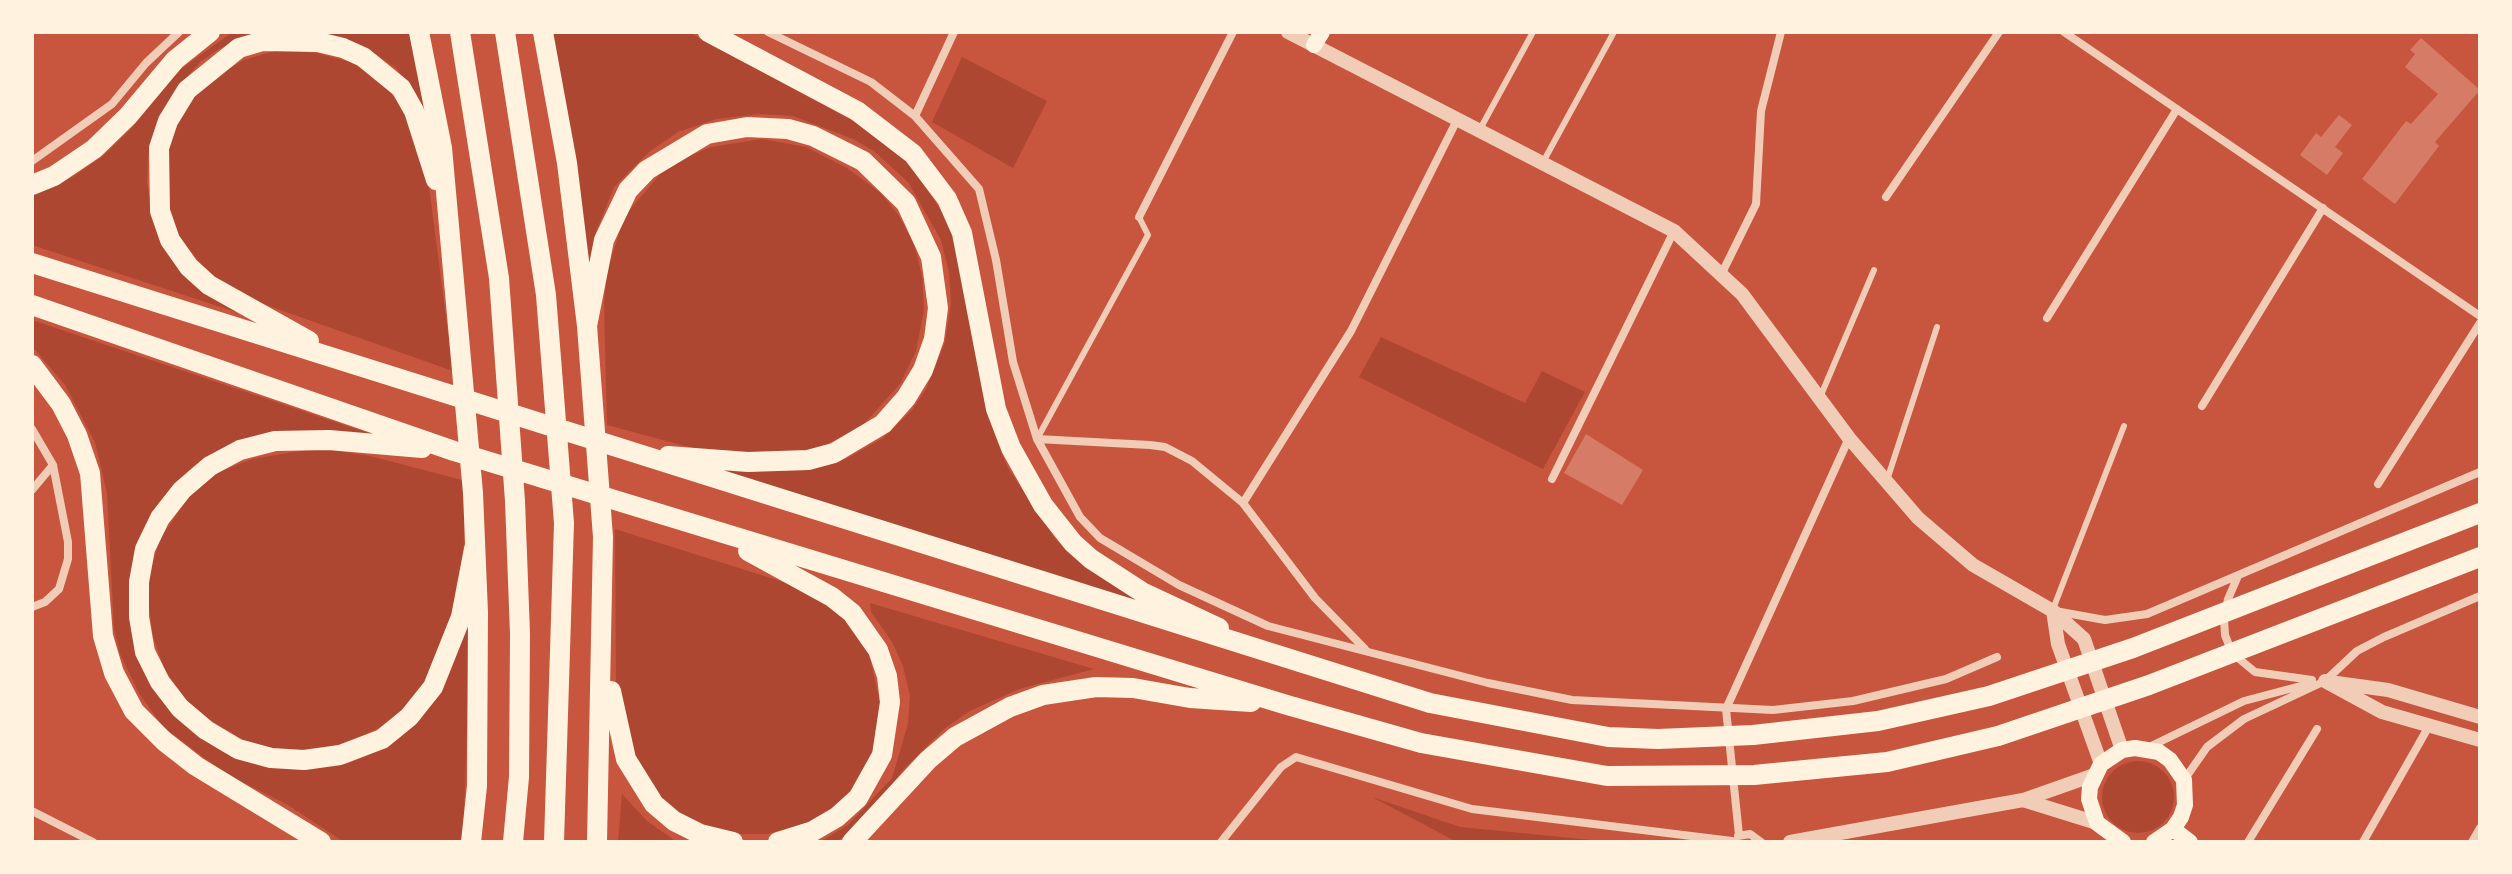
<!DOCTYPE html>
<style>
body{margin:0}
#map{position:relative;width:2512px;height:874px;overflow:hidden;background:#c8553d;font-family:"IBM Plex Sans",sans-serif}
canvas{display:block}
.frame{position:absolute;inset:0;border:34px solid #fff3e0;pointer-events:none}
</style>
<div id="map">
<canvas width="2512" height="874"></canvas>
<div class="frame"></div>
</div>
<script>
const context = document.querySelector('canvas').getContext('2d');
context.lineJoin = 'round';
function fillPath(path, color) { context.fillStyle = color; context.fill(path, 'evenodd'); }
const shape = rows => new Path2D(rows.map(r => 'M' + r).join(''));
function trace(path, color, width, dash) { context.strokeStyle = color; context.lineWidth = width; context.lineCap = dash ? 'butt' : 'round'; context.setLineDash(dash || []); context.stroke(path); }
fillPath(shape([
 [233,32,262,32,219,49,201,61,173,93,156,124,148,156,147,183,157,233,170,257,254,318,32,245,32,195,74,176,103,156,130,130,178,71],
 [320,32,412,32,436,152,412,89,396,68,371,51],
 [550,32,689,32,875,133,911,165,948,221,959,253,983,386,993,430,1008,468,1056,540,1083,565,1152,606,703,467,789,471,819,466,846,459,883,438,912,410,926,389,945,342,951,303,949,273,941,240,908,182,874,151,853,139,793,116,759,114,716,119,678,132,649,152,614,187,594,237,590,287],
 [278,50,317,53,350,62,376,77,397,100,411,126,428,179,453,371,252,300,210,274,180,239,171,219,166,190,168,146,176,122,191,99,214,77,244,60],
 [962,57,1047,101,1013,168,932,122],
 [762,139,806,147,847,168,881,193,899,216,914,244,922,276,924,310,916,351,900,384,863,425,816,450,711,453,607,425,604,302,607,272,624,217,660,174,685,158,711,147],
 [32,320,377,436,245,440,214,453,192,467,159,502,139,538,129,580,130,623,171,712,184,725,221,751,245,761,306,769,349,763,375,752,397,740,421,719,450,673,471,612,463,842,344,842,288,805,226,774,163,727,139,693,120,654,114,629,107,493,95,442,65,385,32,346],
 [1381,337,1525,403,1542,371,1585,392,1543,469,1359,377],
 [319,448,370,456,466,481,463,566,443,650,415,698,389,723,343,745,302,751,272,748,247,742,210,720,187,701,165,670,153,637,148,599,150,572,160,539,192,492,219,472,252,459],
 [615,529,796,586,826,602,850,624,869,654,881,707,874,751,850,793,825,814,798,827,766,834,739,834,709,827,681,813,660,796,637,766,616,685],
 [870,603,1094,669,1019,689,970,711,944,729,904,769,857,828,836,842,820,842,848,825,892,778,908,724,910,696,903,666,892,642,871,612],
 '2102 797a36 36 0 1 1 72 0a36 36 0 1 1-72 0Z',
 [622,794,647,821,677,842,618,842],
 [1372,797,1460,827,1611,842,1457,842]
]), '#ae4732');
fillPath(shape([
 [2421,38,2480,90,2435,142,2439,146,2395,204,2362,179,2406,121,2411,124,2438,94,2405,67,2415,54,2410,50],
 [2339,115,2352,125,2335,147,2343,153,2327,175,2300,155,2316,133,2321,137],
 [1586,434,1643,470,1622,505,1564,473]
]), '#d67c66');
trace(shape([
 [1479,131,1533,32],
 [1542,164,1614,32],
 [1821,395,1874,270],
 [1037,439,1148,235,1139,217],
 [1887,480,1937,327],
 [2053,609,2124,426]
]), '#f1ccb7', 6);
trace(shape([
 [768,32,871,82,915,116,979,189,996,260,1013,362,1037,439,1080,517,1100,538,1179,585,1268,626,1488,683,1572,700,1773,710,1853,701,1946,679,1997,657],
 [2064,32,2480,316],
 [915,116,954,32],
 [32,161,112,104,146,63,179,32],
 [1886,197,1999,32],
 [1139,217,1233,32],
 [1722,273,1756,204,1761,111,1781,32],
 [2047,318,2177,109],
 [2202,406,2323,208],
 [32,429,53,465,68,542,68,559,59,589,45,602,32,607],
 [1037,439,1150,445,1165,447,1192,461,1243,503,1315,598,1365,649],
 [1552,479,1674,231],
 [2378,484,2480,323],
 [32,490,53,465],
 [1243,503,1351,331,1457,120],
 [2238,576,2228,599,2224,619,2225,635,2232,653,2255,672,2312,680],
 [2055,611,2105,620,2147,614,2480,472],
 [2147,748,2244,701,2312,683],
 [2184,780,2207,747,2244,719,2325,681,2357,651,2384,637,2480,596],
 [32,811,93,842],
 [1739,835,1726,709,1849,438],
 [1738,836,1750,834,1761,842],
 [1221,842,1281,767,1296,757,1472,809,1732,841],
 [2248,842,2317,729],
 [2363,842,2429,726],
 [2472,842,2480,828]
]), '#f1ccb7', 8);
trace(shape([
 [1288,32,1674,231,1742,294,1849,438,1918,518,1973,565,2053,611],
 [2325,681,2382,712,2480,740],
 [2337,683,2388,690,2480,717],
 [2101,764,2058,644,2053,611,2084,639,2122,750],
 [2023,800,2097,823],
 [1790,842,2023,800,2094,775]
]), '#f1ccb7', 14);
trace(shape([
 [1314,45,1322,32],
 [2173,829,2190,842],
 [2123,842,2097,823,2089,799,2090,787,2101,764,2122,750,2135,748,2159,752,2170,760,2184,780,2185,805,2181,817,2173,829,2154,842]
]), '#fff3e0', 16);
trace(shape([
 [419,32,442,148,473,493,478,613,477,786,471,842],
 [460,32,499,278,515,501,520,634,519,777,513,842],
 [505,32,546,295,564,523,554,842],
 [543,32,567,163,587,326,603,537,597,842],
 [708,32,857,111,913,154,947,199,962,233,996,409,1011,448,1043,505,1073,543,1091,559,1142,592,1219,628],
 [32,185,54,176,94,149,128,116,175,60,210,32],
 [32,263,1430,703,1608,737,1658,739,1753,735,1878,721,1989,696,2133,648,2480,513],
 [32,305,454,451,1287,705,1421,743,1607,776,1754,775,1887,762,1998,736,2149,685,2480,557],
 [587,326,604,240,628,190,647,170,707,134,747,127,788,129,813,136,863,161,906,203,931,257,938,308,934,339,923,370,906,398,883,424,834,453,808,460,748,462,668,456],
 [309,341,209,285,189,267,170,240,160,211,159,148,168,121,187,90,239,48,263,41,318,42,343,48,363,57,401,88,414,111,436,180],
 [32,365,61,404,77,435,90,473,103,636,114,673,134,711,164,741,196,766,321,842],
 [422,448,329,440,275,441,240,450,210,466,182,490,160,518,145,549,139,582,139,617,145,652,160,682,180,708,206,730,238,749,271,758,304,760,340,755,382,739,409,717,433,687,461,617,474,549],
 [748,551,832,597,852,613,878,650,887,676,890,702,882,755,858,798,837,817,813,831,778,842],
 [611,691,626,759,654,804,674,821,700,834,733,842],
 [852,842,928,760,955,737,1010,707,1043,695,1096,687,1133,688,1190,698,1251,702]
]), '#fff3e0', 20);
</script>
